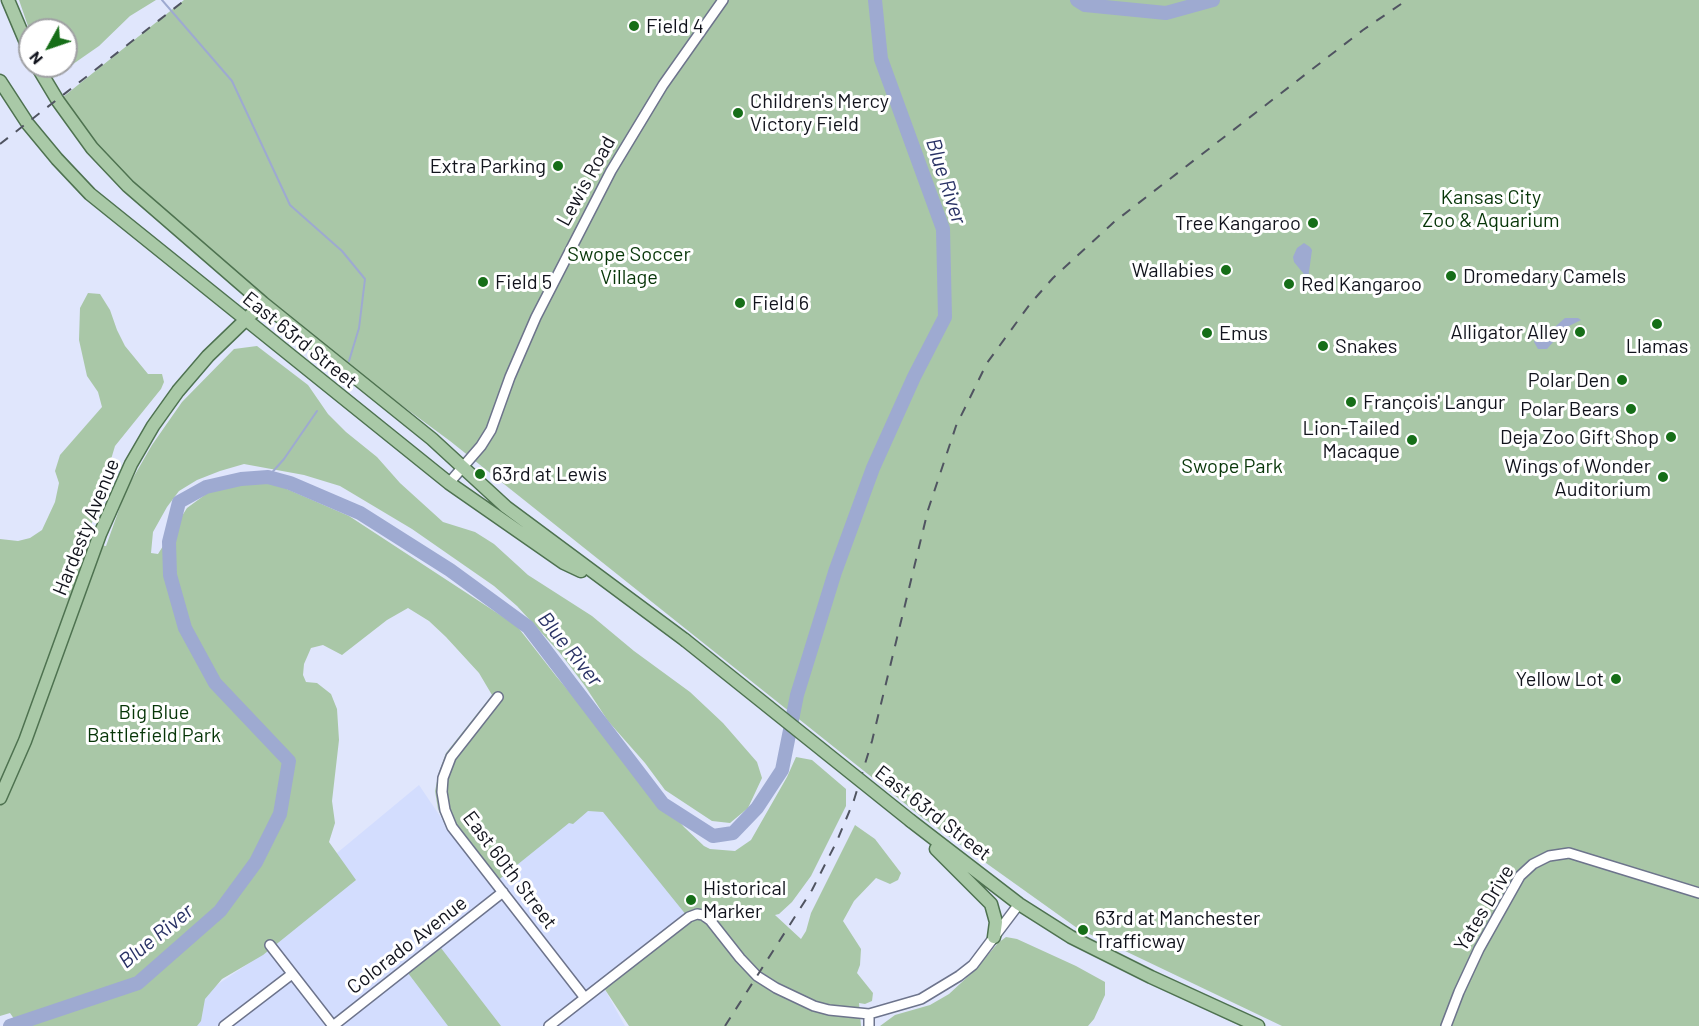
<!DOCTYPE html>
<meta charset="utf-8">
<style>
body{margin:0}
#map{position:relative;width:1699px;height:1026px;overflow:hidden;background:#e0e6fc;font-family:Barlow,sans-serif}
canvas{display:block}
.north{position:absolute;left:18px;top:18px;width:60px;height:60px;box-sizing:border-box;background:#fff;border:2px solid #a0a1a4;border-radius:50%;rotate:230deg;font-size:16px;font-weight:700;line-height:24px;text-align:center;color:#11131c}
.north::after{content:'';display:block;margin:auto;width:21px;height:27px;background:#166e18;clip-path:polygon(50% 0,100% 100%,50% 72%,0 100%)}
</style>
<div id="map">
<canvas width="1699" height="1026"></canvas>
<div class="north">N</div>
</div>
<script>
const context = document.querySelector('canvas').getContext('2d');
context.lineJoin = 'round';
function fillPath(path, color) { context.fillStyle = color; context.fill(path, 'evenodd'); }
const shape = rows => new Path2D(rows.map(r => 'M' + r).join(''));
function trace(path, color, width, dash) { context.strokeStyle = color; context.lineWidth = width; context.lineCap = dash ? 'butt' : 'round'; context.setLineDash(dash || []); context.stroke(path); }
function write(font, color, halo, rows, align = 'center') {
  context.font = font + ' Barlow,sans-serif'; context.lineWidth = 6; context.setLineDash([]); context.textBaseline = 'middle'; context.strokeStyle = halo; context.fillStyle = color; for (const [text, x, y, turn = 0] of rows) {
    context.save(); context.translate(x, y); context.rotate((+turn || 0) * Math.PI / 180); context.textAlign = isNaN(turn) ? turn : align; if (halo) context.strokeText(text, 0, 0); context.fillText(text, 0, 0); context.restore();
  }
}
fillPath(shape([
 [419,785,444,822,597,801,689,917,604,988,625,1026,188,1026,202,995,276,945,337,853]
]), '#d3ddfe');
fillPath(shape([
 [19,0,156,0,130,16,99,46,53,78,47,66,66,66,66,30,30,30,30,32],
 [184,0,1699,0,1699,1026,1282,1026,1077,928,923,818,450,441,263,303,128,186,58,101],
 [88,293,100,294,110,310,117,330,125,346,148,374,162,374,164,382,161,389,115,446,86,543,106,546,126,490,152,445,182,402,234,349,257,346,308,385,328,414,346,432,377,457,400,483,443,522,475,532,494,544,528,575,592,616,634,651,690,692,723,723,757,762,762,778,748,808,730,823,712,821,665,790,645,763,608,721,585,686,560,653,517,606,494,586,412,529,340,486,304,475,244,464,220,471,197,480,179,491,167,507,153,532,151,553,158,554,187,508,228,478,257,476,349,516,517,626,556,676,684,827,704,846,710,849,735,851,751,840,787,777,796,757,812,760,846,789,846,806,811,876,792,902,779,914,775,915,801,939,806,931,811,913,855,825,875,839,901,873,898,880,890,884,876,878,854,901,843,921,861,949,860,965,857,973,873,993,872,1001,865,1004,859,1003,861,1026,629,1026,604,988,691,921,603,812,588,811,573,824,569,823,491,886,446,827,438,809,435,791,439,772,446,753,492,695,479,673,446,637,429,621,408,608,387,620,342,655,323,645,311,648,304,664,303,675,306,682,317,683,331,694,337,709,339,740,332,801,335,823,329,842,356,880,263,955,222,979,205,999,201,1021,197,1026,19,1026,10,1013,0,1016,0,539,18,541,30,538,42,530,55,502,59,483,55,471,60,455,102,407,98,392,87,376,79,340,80,308],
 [1006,937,1017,939,1076,966,1105,982,1105,995,1094,1019,1088,1026,880,1026,895,1015,930,1005,949,994,975,970,998,943],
 [441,948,501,1026,448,1026,408,973]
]), '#a9c7a7');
fillPath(shape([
 [1304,243,1310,247,1312,250,1308,279,1294,262,1293,257,1297,248],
 [1565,318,1578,318,1581,320,1565,328,1547,349,1538,349,1534,342,1537,335,1548,333]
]), '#9eaad1');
trace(shape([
 [162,0,232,81,290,205,342,251,365,279,359,328,349,361],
 [268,477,284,459,317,411]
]), '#9eaad1', 2);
trace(shape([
 [1077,0,1085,5,1166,13,1213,0],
 [10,1026,138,983,220,911,256,862,280,814,289,761,215,683,185,628,170,575,169,542,179,502,206,487,241,479,268,477,290,483,360,513,450,570,528,627,663,804,713,836,733,833,757,808,782,770,797,695,835,572,873,468,914,377,945,317,943,229,881,59,875,0]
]), '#9eaad1', 14);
const minor = shape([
 [449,483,481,446,491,430,510,377,536,317,611,171,663,85,723,0],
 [498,697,451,757,443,778,442,792,445,810,452,827,585,998],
 [270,945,333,1026],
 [224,1026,292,974],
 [333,1026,503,892],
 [549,1026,689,917,697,914,703,915,710,920,740,958,757,976,776,988,814,1006,829,1010,869,1014,921,999,959,976,973,965,1019,904],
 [869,1026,869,1014],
 [1446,1026,1459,992,1479,949,1520,876,1533,864,1549,856,1569,853,1699,893]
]);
const major = shape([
 [8,0,30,52],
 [37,66,58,101,92,148,128,186,263,303,432,439,506,507,685,640],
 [0,81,28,124,57,159,90,194,449,483,564,563,581,571],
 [0,798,25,741,100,534,131,464,153,426,178,391,208,356,263,303],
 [911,821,1019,904,1071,937,1151,977,1258,1026],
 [936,849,991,904,996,922,994,937]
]);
trace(minor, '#6d748c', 12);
trace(major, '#4e7250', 15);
trace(minor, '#fff', 9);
trace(major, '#a9c9a7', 12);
trace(shape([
 [0,144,185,0],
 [725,1026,812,890,837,841,854,800,872,741,928,510,956,426,987,363,1030,304,1053,278,1114,222,1363,30,1407,0]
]), '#505461', 2, [10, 10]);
const majorBridge = shape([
 [685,640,911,821]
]);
trace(majorBridge, '#4e7250', 15, []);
trace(majorBridge, '#a9c9a7', 12);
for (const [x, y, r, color] of [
 [634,26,6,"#166e18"],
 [738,113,6,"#166e18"],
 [558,166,6,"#166e18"],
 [1313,223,6,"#166e18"],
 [1226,270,6,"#166e18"],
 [1451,276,6,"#166e18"],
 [483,282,6,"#166e18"],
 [1289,284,6,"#166e18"],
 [740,303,6,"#166e18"],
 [1657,324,6,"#166e18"],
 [1580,332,6,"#166e18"],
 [1207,333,6,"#166e18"],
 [1323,346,6,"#166e18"],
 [1622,380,6,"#166e18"],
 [1351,402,6,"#166e18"],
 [1631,409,6,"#166e18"],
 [1671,437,6,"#166e18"],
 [1412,440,6,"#166e18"],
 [480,474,6,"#166e18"],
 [1663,477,6,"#166e18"],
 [1616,679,6,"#166e18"],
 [691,900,6,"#166e18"],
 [1083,930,6,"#166e18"]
]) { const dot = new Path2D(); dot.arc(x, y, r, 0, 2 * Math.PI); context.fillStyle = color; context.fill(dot); trace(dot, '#fff', 2); }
write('20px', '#11131c', '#fff', [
 ["Field 4",646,26],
 ["Children's Mercy",750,101],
 ["Victory Field",750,124],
 ["Extra Parking",546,166,"right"],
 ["Tree Kangaroo",1301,223,"right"],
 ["Wallabies",1214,270,"right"],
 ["Dromedary Camels",1463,276],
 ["Field 5",495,282],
 ["Red Kangaroo",1301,284],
 ["Field 6",752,303],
 ["Alligator Alley",1568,332,"right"],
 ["Emus",1219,333],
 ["Snakes",1335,346],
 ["Llamas",1657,346,"center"],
 ["Polar Den",1610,380,"right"],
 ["François' Langur",1363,402],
 ["Polar Bears",1619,409,"right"],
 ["Lion-Tailed",1400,428,"right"],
 ["Macaque",1400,451,"right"],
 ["Deja Zoo Gift Shop",1659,437,"right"],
 ["Wings of Wonder",1651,466,"right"],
 ["Auditorium",1651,489,"right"],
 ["63rd at Lewis",492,474],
 ["Yellow Lot",1604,679,"right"],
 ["Historical",703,888],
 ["Marker",703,911],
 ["63rd at Manchester",1095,918],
 ["Trafficway",1095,941]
], 'left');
write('20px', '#11131c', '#fff', [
 ["Lewis Road",586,181,-61],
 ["East 63rd Street",300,340,39],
 ["Hardesty Avenue",86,527,-68],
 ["East 63rd Street",933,813,38],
 ["East 60th Street",510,870,53],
 ["Yates Drive",1484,908,-59],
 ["Colorado Avenue",407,945,-38]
]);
write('20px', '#073608', '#fff', [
 ["Kansas City",1491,197],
 ["Zoo & Aquarium",1491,220],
 ["Swope Soccer",629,254],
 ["Village",629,277],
 ["Swope Park",1232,466],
 ["Big Blue",154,712],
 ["Battlefield Park",154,735]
]);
write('italic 21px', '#293265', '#fff', [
 ["Blue River",946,181,72],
 ["Blue River",570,649,51],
 ["Blue River",156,936,-39]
]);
</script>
